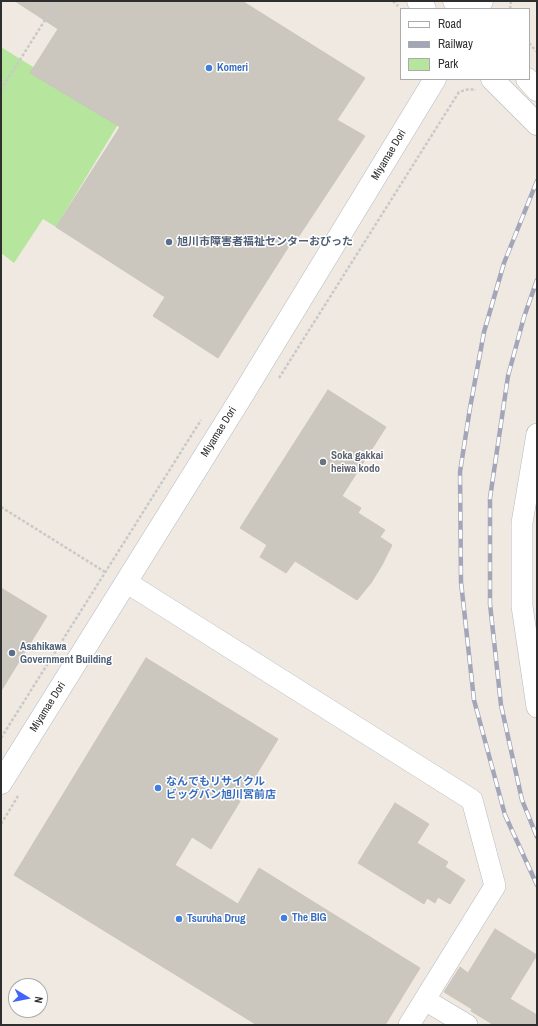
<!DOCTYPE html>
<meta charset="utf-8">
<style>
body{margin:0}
#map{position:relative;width:538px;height:1026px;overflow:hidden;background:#efe9e1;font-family:"Archivo Narrow",sans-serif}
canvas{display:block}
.frame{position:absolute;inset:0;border:2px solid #2e2e2e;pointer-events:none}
.legend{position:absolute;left:400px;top:8px;width:130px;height:72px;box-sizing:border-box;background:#fff;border:1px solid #ababab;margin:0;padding:5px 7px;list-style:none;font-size:12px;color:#2e2e2e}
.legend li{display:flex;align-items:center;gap:8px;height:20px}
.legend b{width:20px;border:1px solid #ababab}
.north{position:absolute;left:8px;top:978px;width:40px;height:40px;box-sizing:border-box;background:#fff;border:1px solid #ababab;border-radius:50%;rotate:100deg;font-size:11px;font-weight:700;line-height:16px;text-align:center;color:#2e2e2e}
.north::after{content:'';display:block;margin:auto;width:14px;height:18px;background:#4264fb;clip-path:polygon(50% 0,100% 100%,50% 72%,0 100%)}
</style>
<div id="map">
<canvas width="538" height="1026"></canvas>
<div class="frame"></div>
<ul class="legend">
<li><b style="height:5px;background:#fff"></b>Road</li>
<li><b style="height:5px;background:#a3a6b8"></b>Railway</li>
<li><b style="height:11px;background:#b6e59e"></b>Park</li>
</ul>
<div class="north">N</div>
</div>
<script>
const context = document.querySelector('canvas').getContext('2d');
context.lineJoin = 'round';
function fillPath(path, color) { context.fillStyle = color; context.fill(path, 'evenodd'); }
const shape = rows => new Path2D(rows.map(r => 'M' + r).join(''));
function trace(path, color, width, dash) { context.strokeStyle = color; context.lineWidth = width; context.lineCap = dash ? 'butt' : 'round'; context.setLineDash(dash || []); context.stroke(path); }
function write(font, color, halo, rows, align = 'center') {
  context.font = font + ' "Archivo Narrow","Noto Sans JP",sans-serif'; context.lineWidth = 3; context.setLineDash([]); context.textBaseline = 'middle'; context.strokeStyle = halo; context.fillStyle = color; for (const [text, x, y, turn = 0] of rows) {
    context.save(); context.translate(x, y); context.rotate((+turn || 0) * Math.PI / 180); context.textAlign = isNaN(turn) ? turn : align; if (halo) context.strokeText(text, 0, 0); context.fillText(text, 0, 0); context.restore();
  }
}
fillPath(shape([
 [1,47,120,121,56,227,43,219,14,263,1,253]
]), '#b6e59e');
const building = shape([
 [15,1,242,1,365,78,337,120,365,136,299,236,296,235,218,358,153,316,165,297,56,227,120,127,30,73,58,29,15,1],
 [328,390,386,427,342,496,361,508,358,513,385,530,380,537,392,545,382,565,371,583,357,600,295,561,286,573,260,557,267,545,240,528,328,390],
 [1,588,47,616,1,691,1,588],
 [146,658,278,739,211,849,192,837,175,865,238,904,259,868,420,968,385,1025,257,1025,14,875,146,658],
 [395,803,429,824,417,843,448,862,445,867,465,880,450,904,438,897,435,903,427,898,424,904,358,863,395,803],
 [495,929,537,955,510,999,537,1015,537,1025,494,1025,471,1011,472,1009,444,992,460,967,468,973,495,929]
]);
fillPath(building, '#cbc7bf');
trace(building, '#cbc5ba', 1);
const minor = shape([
 [537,434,522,523,522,606,537,707],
 [126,582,472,800,495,886,409,1025],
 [425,1000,467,1025]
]);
const tertiary = shape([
 [418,1,425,9],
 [454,1,462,9],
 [477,9,482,1],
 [492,79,537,124],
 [527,79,537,90],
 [1,783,242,396,435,79]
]);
trace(minor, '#b4b7c1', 22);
trace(tertiary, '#b4b7c1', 23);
trace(shape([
 [393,1,398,6],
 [510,9,511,1],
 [529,43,537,52],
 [1,90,57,1],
 [279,378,459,92,469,89,476,90],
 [1,507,105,572],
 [1,738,201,420],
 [1,824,18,796]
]), '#c9c9c9', 2.5, [3, 2]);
trace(minor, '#fff', 21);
trace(tertiary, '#fff', 22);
const rail = shape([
 [537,181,504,263,484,332,470,408,460,472,461,582,474,700,505,815,537,885],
 [537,280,524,317,508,376,490,498,490,604,501,705,522,800,537,837]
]);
trace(rail, '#a3a6b8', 4.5);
trace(rail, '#fff', 3, [9]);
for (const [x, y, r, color] of [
 [209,68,4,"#3f7fe0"],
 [169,242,4,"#5c6f8a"],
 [323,462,4,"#6b7280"],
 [12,653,4,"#5c6f8a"],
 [158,788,4,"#3f7fe0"],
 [284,918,4,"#3f7fe0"],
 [179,919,4,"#3f7fe0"]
]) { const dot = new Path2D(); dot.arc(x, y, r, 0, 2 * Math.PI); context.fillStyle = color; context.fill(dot); trace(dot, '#fff', 1.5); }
write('bold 11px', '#366cbe', '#fff', [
 ["Komeri",217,68],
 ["なんでもリサイクル",166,782],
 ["ビッグバン旭川宮前店",166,795],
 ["The BIG",292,918],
 ["Tsuruha Drug",187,919]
], 'left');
write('11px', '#2e2e2e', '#fff', [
 ["Miyamae Dori",389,155,-59],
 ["Miyamae Dori",219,432,-58],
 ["Miyamae Dori",48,707,-58]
]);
write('bold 11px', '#4e5e75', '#fff', [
 ["旭川市障害者福祉センターおぴった",177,242],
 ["Asahikawa",20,647],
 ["Government Building",20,660]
], 'left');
write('bold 11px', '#5b616d', '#fff', [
 ["Soka gakkai",331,456],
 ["heiwa kodo",331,469]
], 'left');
</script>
